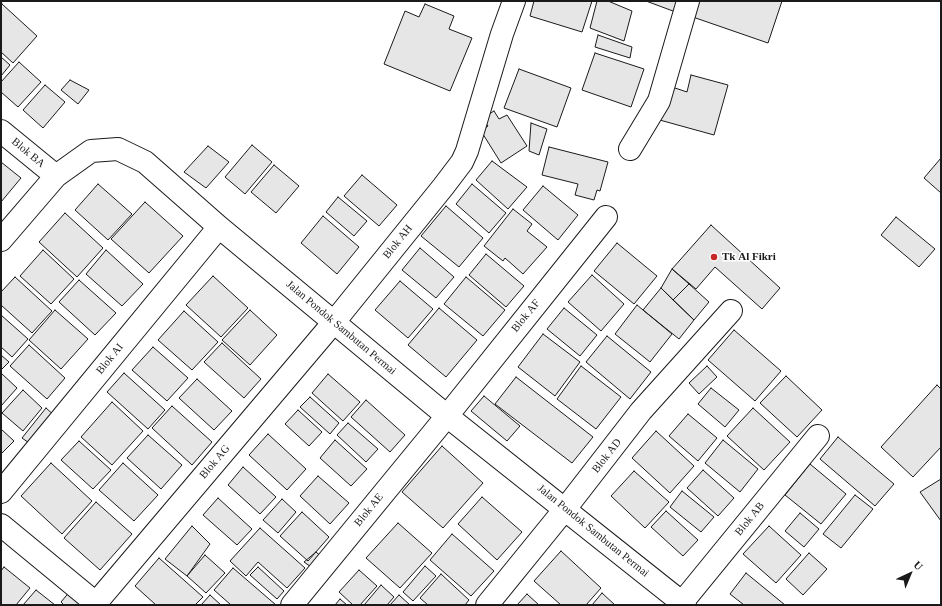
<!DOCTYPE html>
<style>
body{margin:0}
#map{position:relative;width:942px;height:606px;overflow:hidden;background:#fff;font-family:Georgia,serif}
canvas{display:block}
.frame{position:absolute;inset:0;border:2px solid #1a1a1a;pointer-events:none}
.north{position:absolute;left:890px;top:554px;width:40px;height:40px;-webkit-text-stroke:3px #fff;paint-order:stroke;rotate:44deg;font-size:11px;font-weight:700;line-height:16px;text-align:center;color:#1a1a1a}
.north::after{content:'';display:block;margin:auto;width:14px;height:18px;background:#1a1a1a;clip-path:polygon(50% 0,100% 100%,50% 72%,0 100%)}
</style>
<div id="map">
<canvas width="942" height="606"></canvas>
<div class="frame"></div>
<div class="north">U</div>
</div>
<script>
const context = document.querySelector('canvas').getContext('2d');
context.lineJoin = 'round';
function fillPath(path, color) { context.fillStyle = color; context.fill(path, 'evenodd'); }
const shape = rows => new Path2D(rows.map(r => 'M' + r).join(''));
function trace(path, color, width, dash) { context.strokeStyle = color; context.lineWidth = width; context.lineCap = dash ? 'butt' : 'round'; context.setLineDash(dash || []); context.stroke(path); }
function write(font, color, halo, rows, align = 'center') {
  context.font = font + ' Georgia,serif'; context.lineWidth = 3; context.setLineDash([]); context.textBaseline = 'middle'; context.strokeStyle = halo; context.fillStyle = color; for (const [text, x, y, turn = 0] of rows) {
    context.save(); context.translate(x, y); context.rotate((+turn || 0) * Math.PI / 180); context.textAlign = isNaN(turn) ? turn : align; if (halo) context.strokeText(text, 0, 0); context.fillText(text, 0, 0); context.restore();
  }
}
const building = shape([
 [534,1,592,1,582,32,530,16,534,1],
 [597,1,608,1,632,11,624,41,590,28,597,1],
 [646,1,685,1,681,14,646,1],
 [692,1,782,1,768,43,687,15,692,1],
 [2,4,37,36,13,63,1,52,1,6,2,4],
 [425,4,454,16,449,29,472,38,450,91,384,64,405,11,419,17,425,4],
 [598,35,632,47,630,58,595,47,598,35],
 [595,53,644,69,631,107,582,90,595,53],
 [1,57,10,65,1,76,1,57],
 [19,62,41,82,18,107,1,92,1,82,19,62],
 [519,69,571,88,557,127,504,108,519,69],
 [691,75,728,85,714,135,656,119,666,85,687,92,691,75],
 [70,80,89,90,78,104,61,90,70,80],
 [45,85,65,102,43,128,23,110,45,85],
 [494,111,499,119,507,115,527,146,501,163,481,131,488,126,482,118,494,111],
 [531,123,547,129,539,155,529,151,531,123],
 [252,145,272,162,245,194,225,177,252,145],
 [208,146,229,162,206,188,184,172,208,146],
 [549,147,608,162,600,191,597,190,594,200,575,195,578,184,542,175,549,147],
 [941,158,941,193,924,178,941,158],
 [492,161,527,187,508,209,476,180,492,161],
 [1,162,21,178,1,202,1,162],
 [274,165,299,186,276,213,251,192,274,165],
 [362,175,397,205,379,226,344,196,362,175],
 [98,184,132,214,108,240,75,210,98,184],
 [472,184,506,213,489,233,456,204,472,184],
 [543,186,578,215,558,240,523,210,543,186],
 [338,197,367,221,354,236,326,212,338,197],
 [145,202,183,236,149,273,111,239,145,202],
 [446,206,483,238,459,267,421,236,446,206],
 [513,209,532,224,527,231,547,247,523,274,505,258,503,261,484,246,513,209],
 [65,213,103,248,77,277,39,242,65,213],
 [323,216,359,247,337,274,301,243,323,216],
 [896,217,935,249,919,267,881,235,896,217],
 [711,225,780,288,762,309,715,267,696,289,672,269,711,225],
 [617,243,657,276,634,304,594,271,617,243],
 [420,248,454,277,436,298,402,270,420,248],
 [43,250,74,279,51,304,20,276,43,250],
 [106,250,143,284,122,306,86,274,106,250],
 [486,254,524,286,506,307,469,275,486,254],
 [672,269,689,284,673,300,661,288,672,269],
 [592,275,624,304,601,331,568,302,592,275],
 [213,276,248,308,221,337,186,305,213,276],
 [15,277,52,311,32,333,1,305,1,292,15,277],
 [466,277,505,310,483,336,444,304,466,277],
 [79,280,116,313,95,335,59,302,79,280],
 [400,281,433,309,408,338,375,310,400,281],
 [689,284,709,302,694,320,673,300,689,284],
 [661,288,694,320,679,339,643,310,661,288],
 [637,305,672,334,650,362,615,334,637,305],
 [439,308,477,340,446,377,408,345,439,308],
 [564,308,597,335,580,356,547,329,564,308],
 [55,310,88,339,61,369,29,340,55,310],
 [250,310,277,335,250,365,222,340,250,310],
 [184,311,218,342,192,370,158,340,184,311],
 [1,315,28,339,12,357,1,347,1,315],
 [734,330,781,371,755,401,708,360,734,330],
 [543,334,580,362,555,396,518,367,543,334],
 [607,336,651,372,630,399,586,362,607,336],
 [222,343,261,379,244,398,204,362,222,343],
 [29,345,65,378,47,399,10,366,29,345],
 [153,347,188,378,167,401,132,370,153,347],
 [1,355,9,362,1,370,1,355],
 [581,366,621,397,596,429,557,399,581,366],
 [707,366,717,377,699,394,689,383,707,366],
 [1,373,17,388,1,406,1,373],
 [124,373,165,410,148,429,107,392,124,373],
 [328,374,360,402,343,421,312,393,328,374],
 [786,376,822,410,797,437,760,403,786,376],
 [516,377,593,437,572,463,495,404,516,377],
 [197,379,232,411,214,430,179,398,197,379],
 [937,385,941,389,941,447,913,477,881,447,937,385],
 [711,388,739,410,725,427,698,404,711,388],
 [23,390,42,408,23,431,2,413,23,390],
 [484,396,520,426,507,441,471,411,484,396],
 [310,397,339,423,330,434,300,407,310,397],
 [366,400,405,435,390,452,351,417,366,400],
 [112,402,143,431,112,465,81,437,112,402],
 [172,406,212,442,192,465,152,428,172,406],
 [46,408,56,417,32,445,22,438,46,408],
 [753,408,790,442,764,470,727,436,753,408],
 [298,410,322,432,309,446,285,424,298,410],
 [688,414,717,438,698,461,669,436,688,414],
 [348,423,378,449,366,462,337,435,348,423],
 [1,429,14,441,2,453,1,452,1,429],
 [656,431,694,466,670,493,632,458,656,431],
 [268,434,306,469,287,490,249,455,268,434],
 [148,435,182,465,161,489,127,458,148,435],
 [838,437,894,484,875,506,820,459,838,437],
 [335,440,367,469,351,486,320,458,335,440],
 [723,440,758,469,740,492,705,463,723,440],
 [79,441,111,470,93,489,61,460,79,441],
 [442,446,483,483,443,528,402,492,442,446],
 [51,463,92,501,62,534,21,496,51,463],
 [123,463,158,495,134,521,99,490,123,463],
 [810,464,846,494,821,524,785,495,810,464],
 [243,467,276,497,260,514,228,485,243,467],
 [703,470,734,498,718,516,687,488,703,470],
 [634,471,669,502,645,528,611,496,634,471],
 [318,476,349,503,330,524,300,496,318,476],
 [941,479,941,521,920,492,941,479],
 [682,491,714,517,701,532,670,507,682,491],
 [855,495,873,509,841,548,823,534,855,495],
 [482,497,522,532,497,560,458,524,482,497],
 [218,498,252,529,237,545,203,515,218,498],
 [282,499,296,512,278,533,263,520,282,499],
 [96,502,132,534,100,570,64,538,96,502],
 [666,511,698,540,683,556,651,527,666,511],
 [302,512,329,537,308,561,280,536,302,512],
 [800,513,819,529,804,547,785,531,800,513],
 [398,523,432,553,400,588,366,558,398,523],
 [192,526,210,544,187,576,165,559,192,526],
 [769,526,801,555,776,583,743,554,769,526],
 [260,528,305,568,287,588,258,562,246,576,230,561,260,528],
 [452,534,494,571,471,596,430,560,452,534],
 [561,551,601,588,586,605,561,605,534,581,561,551],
 [316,552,323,558,314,569,304,562,316,552],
 [809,553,827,569,803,595,786,579,809,553],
 [205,555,225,573,206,593,187,576,205,555],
 [159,558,203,597,195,605,156,605,135,586,159,558],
 [425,566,436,576,413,601,403,592,425,566],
 [4,567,30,588,16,605,1,605,1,571,4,567],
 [258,567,284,591,277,599,250,575,258,567],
 [233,568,276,605,231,605,214,590,233,568],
 [359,570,377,586,360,605,353,605,339,592,359,570],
 [746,573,785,605,744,605,730,594,746,573],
 [441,574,469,600,465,605,428,605,420,598,441,574],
 [381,585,394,597,387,605,364,605,381,585],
 [36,590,55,605,23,605,36,590],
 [71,590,86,605,64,605,61,602,71,590],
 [602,593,615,605,592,605,602,593],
 [527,594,539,605,517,605,527,594],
 [210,595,221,605,201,605,210,595],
 [399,595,410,605,390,605,399,595],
 [340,599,347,605,335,605,340,599]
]);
fillPath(building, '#e6e6e6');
trace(building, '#1a1a1a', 1);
const minor = shape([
 [1,131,56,176],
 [630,149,659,101,688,1],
 [1,240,56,176,91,151,118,149,145,162,219,227,447,416,685,605],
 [1,492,219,227],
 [1,525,98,605],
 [96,603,334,322,443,187,462,162,467,151,502,34,514,1],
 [292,605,447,416,606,217],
 [487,605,565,509,641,411,731,311],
 [680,605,818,436]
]);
trace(minor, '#1a1a1a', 24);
trace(minor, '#fff', 22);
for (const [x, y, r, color] of [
 [714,257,4,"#c62828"]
]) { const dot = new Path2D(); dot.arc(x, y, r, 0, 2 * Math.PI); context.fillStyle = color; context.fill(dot); trace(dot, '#fff', 1.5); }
write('11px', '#1a1a1a', '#fff', [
 ["Blok BA",28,153,40],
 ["Blok AH",398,242,-51],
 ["Blok AF",526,316,-51],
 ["Jalan Pondok Sambutan Permai",341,328,40],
 ["Blok AI",110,359,-51],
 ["Blok AD",607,456,-52],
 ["Blok AG",215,462,-50],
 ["Blok AE",369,510,-51],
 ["Blok AB",750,519,-51],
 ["Jalan Pondok Sambutan Permai",593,531,39]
]);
write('bold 11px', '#1a1a1a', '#fff', [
 ["Tk Al Fikri",722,257]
], 'left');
</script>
